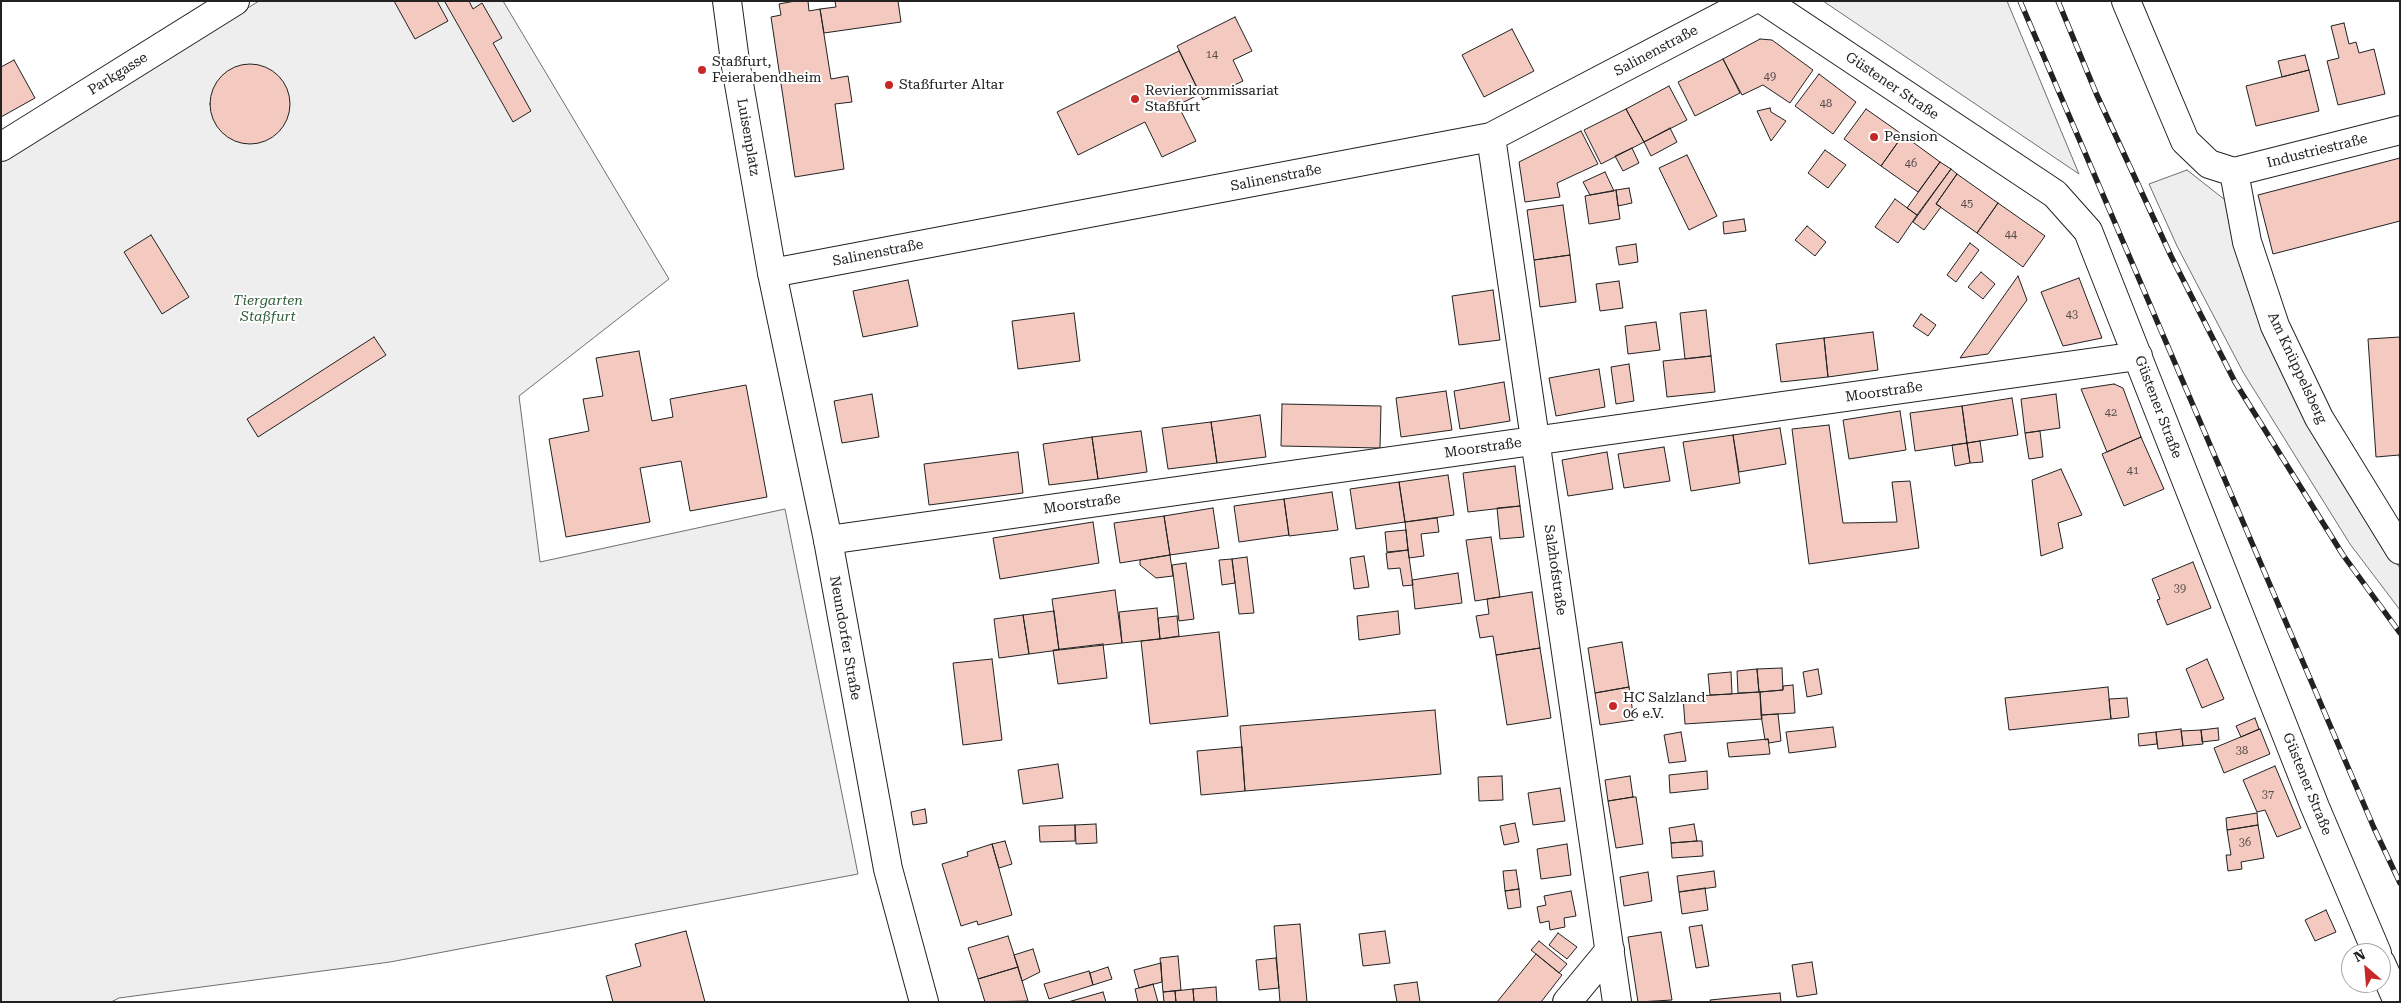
<!DOCTYPE html>
<meta charset="utf-8">
<style>
body{margin:0}
#map{position:relative;width:2401px;height:1003px;overflow:hidden;background:#fff;font-family:"Roboto Serif",serif}
canvas{display:block}
.frame{position:absolute;inset:0;border:2px solid #222;pointer-events:none}
.north{position:absolute;left:2341px;top:943px;width:50px;height:50px;box-sizing:border-box;background:#fff;border:1px solid #a7a7a7;border-radius:50%;rotate:333deg;font-size:14px;font-weight:700;line-height:20px;text-align:center;color:#222}
.north::after{content:'';display:block;margin:auto;width:18px;height:22px;background:#c62828;clip-path:polygon(50% 0,100% 100%,50% 72%,0 100%)}
</style>
<div id="map">
<canvas width="2401" height="1003"></canvas>
<div class="frame"></div>
<div class="north">N</div>
</div>
<script>
const context = document.querySelector('canvas').getContext('2d');
context.lineJoin = 'round';
function fillPath(path, color) { context.fillStyle = color; context.fill(path, 'evenodd'); }
const shape = rows => new Path2D(rows.map(r => 'M' + r).join(''));
function trace(path, color, width, dash) { context.strokeStyle = color; context.lineWidth = width; context.lineCap = dash ? 'butt' : 'round'; context.setLineDash(dash || []); context.stroke(path); }
function write(font, color, halo, rows, align = 'center') {
  context.font = font + ' "Roboto Serif",serif'; context.lineWidth = 4; context.setLineDash([]); context.textBaseline = 'middle'; context.strokeStyle = halo; context.fillStyle = color; for (const [text, x, y, turn = 0] of rows) {
    context.save(); context.translate(x, y); context.rotate((+turn || 0) * Math.PI / 180); context.textAlign = isNaN(turn) ? turn : align; if (halo) context.strokeText(text, 0, 0); context.fillText(text, 0, 0); context.restore();
  }
}
const green = shape([
 [259,1,503,1,669,279,519,396,540,562,785,509,858,874,390,962,119,998,111,1002,1,1002,1,162,259,1],
 [1823,1,2007,1,2079,174,1823,1],
 [2187,170,2229,203,2386,549,2400,568,2400,610,2350,544,2243,372,2177,246,2149,184,2187,170]
]);
fillPath(green, '#eee');
trace(green, '#6f6f6f', 1);
const building = shape([
 [394,1,437,1,448,21,415,39,394,1],
 [447,1,469,1,473,9,482,3,502,38,493,43,531,111,513,122,445,2,447,1],
 [795,1,808,1,809,11,820,9,831,79,848,76,852,102,835,104,844,169,795,177,771,17,781,15,779,4,795,1],
 [835,1,898,1,901,22,824,33,820,9,836,7,835,1],
 [1235,17,1252,51,1233,60,1243,81,1203,100,1177,46,1235,17],
 [2344,23,2349,44,2356,42,2359,53,2374,49,2385,94,2338,105,2327,61,2339,58,2331,26,2344,23],
 [1512,29,1534,71,1484,97,1462,55,1512,29],
 [1760,39,1772,40,1813,70,1790,103,1763,85,1742,95,1723,59,1760,39],
 [1179,51,1200,94,1178,105,1196,141,1162,157,1145,122,1078,155,1057,112,1179,51],
 [2305,55,2309,70,2282,77,2278,61,2305,55],
 [1723,59,1740,93,1695,116,1678,82,1723,59],
 [14,60,35,98,1,117,1,67,14,60],
 '210 104a40 40 0 1 1 80 0a40 40 0 1 1-80 0Z',
 [2309,70,2319,111,2256,126,2246,86,2309,70],
 [1819,74,1856,102,1833,134,1795,106,1819,74],
 [1669,86,1687,120,1644,142,1626,109,1669,86],
 [1770,108,1771,112,1786,121,1771,141,1757,111,1770,108],
 [1626,109,1644,142,1601,164,1584,130,1626,109],
 [1866,109,1903,135,1881,166,1844,139,1866,109],
 [1670,128,1677,142,1651,156,1644,142,1670,128],
 [1581,131,1598,164,1557,183,1560,197,1525,202,1519,162,1581,131],
 [1903,135,1940,162,1918,192,1881,166,1903,135],
 [1632,148,1639,163,1623,171,1615,156,1632,148],
 [1825,150,1846,165,1828,188,1808,173,1825,150],
 [1687,155,1717,216,1689,230,1659,168,1687,155],
 [2400,158,2400,221,2273,254,2258,195,2400,158],
 [1940,162,1951,169,1917,215,1907,208,1940,162],
 [1951,169,1957,174,1936,204,1941,207,1924,230,1913,222,1951,169],
 [1605,172,1614,191,1590,195,1583,182,1605,172],
 [1957,174,1998,203,1977,233,1936,204,1957,174],
 [1629,188,1632,203,1618,206,1616,190,1629,188],
 [1616,190,1620,219,1589,224,1585,196,1616,190],
 [1895,199,1917,215,1898,243,1875,227,1895,199],
 [1998,203,2045,236,2023,267,1977,233,1998,203],
 [1563,205,1570,255,1534,260,1527,210,1563,205],
 [1744,219,1746,231,1724,234,1723,222,1744,219],
 [1807,226,1826,242,1815,256,1795,240,1807,226],
 [151,235,189,297,162,314,124,252,151,235],
 [1970,243,1979,250,1956,282,1947,275,1970,243],
 [1636,244,1638,262,1619,265,1616,247,1636,244],
 [1570,255,1576,302,1540,307,1534,260,1570,255],
 [1981,272,1995,284,1983,299,1968,287,1981,272],
 [2018,276,2027,300,1988,354,1960,358,2018,276],
 [2079,278,2102,338,2063,346,2041,292,2079,278],
 [908,280,918,326,863,337,853,291,908,280],
 [1619,281,1623,308,1600,311,1596,284,1619,281],
 [1493,290,1500,340,1459,345,1452,296,1493,290],
 [1706,310,1711,356,1685,359,1680,313,1706,310],
 [1074,313,1080,361,1018,369,1012,321,1074,313],
 [1921,314,1936,325,1928,336,1913,326,1921,314],
 [1656,322,1660,350,1628,354,1625,326,1656,322],
 [1873,332,1878,370,1828,377,1824,338,1873,332],
 [374,337,386,355,258,437,247,419,374,337],
 [2400,337,2400,462,2399,455,2376,457,2368,339,2400,337],
 [1824,338,1828,377,1781,382,1776,344,1824,338],
 [639,351,652,421,673,417,670,399,746,385,767,497,690,511,681,461,640,468,650,522,566,537,549,439,589,431,583,399,603,396,596,358,639,351],
 [1711,356,1715,392,1667,397,1663,361,1711,356],
 [1629,364,1634,401,1616,404,1611,367,1629,364],
 [1599,369,1605,407,1556,416,1549,378,1599,369],
 [1504,382,1510,421,1460,429,1454,391,1504,382],
 [2114,384,2123,388,2141,437,2107,452,2081,389,2114,384],
 [1446,391,1452,430,1401,437,1396,398,1446,391],
 [872,394,879,437,842,443,834,401,872,394],
 [2056,394,2060,428,2025,433,2021,399,2056,394],
 [2012,398,2018,435,1967,443,1962,406,2012,398],
 [1282,404,1381,406,1380,448,1281,446,1282,404],
 [1962,406,1967,443,1915,451,1910,413,1962,406],
 [1900,411,1906,450,1849,459,1843,420,1900,411],
 [1260,415,1266,457,1217,463,1211,422,1260,415],
 [1211,422,1217,463,1168,469,1162,428,1211,422],
 [1829,425,1843,523,1897,522,1892,482,1910,481,1919,548,1809,564,1792,429,1829,425],
 [1780,428,1786,464,1739,472,1733,435,1780,428],
 [1141,431,1147,472,1098,479,1092,437,1141,431],
 [2040,431,2043,457,2029,459,2025,433,2040,431],
 [1733,435,1740,483,1691,491,1683,442,1733,435],
 [1092,437,1098,479,1049,485,1043,444,1092,437],
 [2141,437,2164,489,2124,506,2102,454,2141,437],
 [1980,441,1983,462,1970,463,1967,443,1980,441],
 [1967,443,1970,463,1955,466,1952,445,1967,443],
 [1664,447,1670,481,1624,488,1618,454,1664,447],
 [1018,452,1023,493,929,505,924,464,1018,452],
 [1607,452,1613,489,1568,496,1562,460,1607,452],
 [1515,466,1520,506,1468,512,1463,473,1515,466],
 [2061,469,2082,515,2058,523,2063,548,2041,556,2032,480,2061,469],
 [1448,475,1454,515,1405,522,1399,482,1448,475],
 [1399,482,1405,522,1356,529,1350,489,1399,482],
 [1332,492,1338,530,1289,536,1284,499,1332,492],
 [1284,499,1289,535,1239,542,1234,506,1284,499],
 [1520,506,1524,537,1500,539,1497,508,1520,506],
 [1213,508,1219,548,1170,555,1164,516,1213,508],
 [1164,516,1170,555,1120,563,1114,523,1164,516],
 [1437,518,1439,532,1421,534,1424,556,1409,558,1405,522,1437,518],
 [1093,522,1099,563,1000,579,993,538,1093,522],
 [1406,530,1408,550,1387,552,1385,532,1406,530],
 [1491,537,1500,597,1475,601,1466,540,1491,537],
 [1408,550,1413,585,1403,586,1400,568,1388,569,1386,553,1408,550],
 [1170,555,1173,576,1156,578,1140,565,1140,560,1170,555],
 [1364,556,1369,587,1354,589,1350,558,1364,556],
 [1247,557,1254,613,1239,614,1232,559,1247,557],
 [1232,559,1235,583,1222,585,1219,560,1232,559],
 [2193,562,2211,608,2167,625,2157,600,2160,599,2152,579,2193,562],
 [1186,563,1194,619,1179,621,1172,565,1186,563],
 [1458,573,1462,603,1415,609,1412,580,1458,573],
 [1115,590,1122,643,1059,650,1052,599,1115,590],
 [1532,592,1540,648,1496,655,1493,636,1480,638,1476,616,1489,614,1487,599,1532,592],
 [1157,608,1160,639,1122,643,1119,612,1157,608],
 [1054,611,1059,650,1029,654,1023,615,1054,611],
 [1398,611,1400,634,1359,640,1357,616,1398,611],
 [1023,615,1029,654,999,658,994,619,1023,615],
 [1177,616,1179,636,1160,639,1158,618,1177,616],
 [1219,632,1228,716,1150,724,1141,641,1219,632],
 [1622,642,1629,687,1595,693,1588,648,1622,642],
 [1103,644,1107,678,1058,684,1053,650,1103,644],
 [1540,648,1551,718,1507,725,1496,655,1540,648],
 [992,659,1002,740,963,745,953,663,992,659],
 [2207,659,2224,699,2202,708,2186,669,2207,659],
 [1782,668,1783,690,1759,692,1757,669,1782,668],
 [1757,669,1759,692,1738,693,1737,671,1757,669],
 [1818,669,1822,694,1807,697,1803,672,1818,669],
 [1731,672,1732,694,1710,695,1708,674,1731,672],
 [1793,685,1795,713,1761,715,1760,692,1783,690,1783,686,1793,685],
 [1629,687,1634,720,1600,725,1595,693,1629,687],
 [2108,687,2111,719,2009,730,2005,698,2108,687],
 [1760,692,1762,719,1685,724,1683,697,1760,692],
 [2127,698,2129,717,2111,719,2109,699,2127,698],
 [1435,710,1441,774,1245,791,1240,726,1435,710],
 [1778,714,1781,741,1769,743,1768,739,1765,740,1761,715,1778,714],
 [2255,718,2259,729,2241,737,2236,726,2255,718],
 [1833,727,1836,747,1789,753,1786,732,1833,727],
 [2218,728,2219,740,2202,742,2201,730,2218,728],
 [2181,729,2183,746,2158,749,2156,732,2181,729],
 [2260,729,2270,754,2224,773,2214,748,2260,729],
 [2201,730,2203,744,2183,746,2181,731,2201,730],
 [1681,732,1686,761,1669,763,1664,735,1681,732],
 [2156,732,2157,744,2139,746,2138,734,2156,732],
 [1768,739,1770,754,1729,757,1727,743,1768,739],
 [1242,747,1245,791,1201,795,1197,751,1242,747],
 [1058,764,1063,798,1023,804,1018,770,1058,764],
 [2275,766,2301,828,2277,837,2265,810,2257,812,2243,780,2275,766],
 [1707,771,1708,789,1670,793,1669,775,1707,771],
 [1502,776,1503,800,1479,801,1478,777,1502,776],
 [1630,776,1633,797,1608,801,1605,780,1630,776],
 [1560,788,1565,821,1533,825,1528,793,1560,788],
 [1633,797,1636,797,1643,844,1616,848,1608,801,1633,797],
 [925,809,927,823,913,825,911,812,925,809],
 [2257,813,2258,825,2227,830,2226,818,2257,813],
 [1515,823,1519,842,1504,845,1500,826,1515,823],
 [1096,824,1097,843,1076,844,1075,825,1096,824],
 [1694,824,1697,841,1671,843,1669,828,1694,824],
 [1075,825,1075,841,1040,842,1039,826,1075,825],
 [2258,825,2264,858,2241,862,2242,869,2228,871,2226,855,2231,855,2227,830,2258,825],
 [1005,841,1012,864,999,868,992,844,1005,841],
 [1697,841,1702,841,1703,856,1672,858,1671,843,1697,841],
 [992,844,1012,915,978,925,977,921,961,926,942,864,968,856,967,852,992,844],
 [1567,844,1571,875,1541,879,1537,849,1567,844],
 [1516,870,1519,889,1505,891,1503,871,1516,870],
 [1714,871,1716,887,1679,892,1677,876,1714,871],
 [1648,872,1652,901,1624,906,1620,877,1648,872],
 [1705,888,1708,910,1682,914,1679,892,1705,888],
 [1519,889,1521,907,1508,909,1505,891,1519,889],
 [1571,891,1576,916,1564,918,1565,927,1550,930,1549,921,1540,923,1537,907,1546,905,1544,896,1571,891],
 [2326,910,2336,932,2315,941,2305,920,2326,910],
 [1300,924,1307,1002,1280,1002,1274,926,1300,924],
 [1702,925,1709,966,1696,968,1689,927,1702,925],
 [686,931,705,1002,613,1002,606,976,641,966,635,944,686,931],
 [1385,931,1390,963,1363,966,1359,934,1385,931],
 [1661,932,1672,1000,1638,1002,1628,937,1661,932],
 [1558,933,1577,947,1567,959,1549,945,1558,933],
 [1008,936,1018,967,978,979,968,948,1008,936],
 [1539,941,1567,964,1559,973,1531,950,1539,941],
 [1033,949,1040,972,1022,981,1014,955,1033,949],
 [1536,954,1562,975,1541,1002,1497,1002,1536,954],
 [1178,956,1181,990,1163,992,1160,958,1178,956],
 [1276,958,1279,988,1259,990,1256,960,1276,958],
 [1812,962,1817,994,1797,997,1792,965,1812,962],
 [1161,963,1162,982,1139,988,1134,970,1161,963],
 [1018,967,1028,1001,985,1002,978,979,1018,967],
 [1108,967,1112,979,1093,985,1090,973,1108,967],
 [1089,971,1093,985,1049,999,1044,984,1089,971],
 [1417,982,1420,1002,1397,1002,1394,985,1417,982],
 [1153,984,1158,1002,1138,1002,1135,989,1153,984],
 [1216,987,1217,1002,1194,1002,1193,989,1216,987],
 [1193,989,1194,1002,1176,1002,1175,991,1193,989],
 [1175,991,1176,1002,1164,1002,1163,992,1175,991],
 [1103,992,1106,1002,1068,1002,1103,992],
 [1780,993,1781,1002,1711,1002,1710,1000,1780,993]
]);
fillPath(building, '#f3c9c0');
trace(building, '#222', 1);
const minor = shape([
 [1765,1,2055,194,2088,231,2315,807,2377,953],
 [2126,1,2185,141,2209,164,2234,172,2247,242,2275,326,2319,418,2400,550],
 [1491,137,1617,1002],
 [1,147,235,1],
 [2234,172,2400,130],
 [772,273,1491,137,1751,1],
 [828,540,2138,356],
 [2381,963,2398,1002],
 [1567,1002,1610,950]
]);
const major = shape([
 [727,1,735,61,772,273,828,540,888,869,924,1002]
]);
trace(minor, '#222', 30);
trace(major, '#222', 30);
trace(minor, '#fff', 28);
trace(major, '#fff', 28);
const rail = shape([
 [2020,1,2374,828,2400,883],
 [2058,1,2096,93,2171,256,2235,382,2343,555,2400,633]
]);
trace(rail, '#222', 5.5);
trace(rail, '#fff', 4, [11]);
for (const [x, y, r, color] of [
 [702,70,5,"#c62828"],
 [889,85,5,"#c62828"],
 [1135,99,5,"#c62828"],
 [1874,137,5,"#c62828"],
 [1613,706,5,"#c62828"]
]) { const dot = new Path2D(); dot.arc(x, y, r, 0, 2 * Math.PI); context.fillStyle = color; context.fill(dot); trace(dot, '#fff', 2); }
write('11px', '#564c4a', null, [
 ["14",1212,55],
 ["49",1770,77],
 ["48",1826,104],
 ["46",1911,164],
 ["45",1967,204],
 ["44",2011,235],
 ["43",2072,315],
 ["42",2111,413],
 ["41",2133,471],
 ["39",2180,589],
 ["38",2242,751],
 ["37",2268,795],
 ["36",2245,843]
]);
write('14px', '#222', '#fff', [
 ["Salinenstraße",1656,51,-28],
 ["Parkgasse",118,74,-32],
 ["Güstener Straße",1892,86,34],
 ["Luisenplatz",748,137,80],
 ["Industriestraße",2317,151,-14],
 ["Salinenstraße",1276,178,-11],
 ["Salinenstraße",878,253,-11],
 ["Am Knüppelsberg",2297,368,65],
 ["Moorstraße",1884,392,-8],
 ["Güstener Straße",2158,407,69],
 ["Moorstraße",1483,448,-8],
 ["Moorstraße",1082,504,-8],
 ["Salzhofstraße",1555,570,82],
 ["Neundorfer Straße",845,638,80],
 ["Güstener Straße",2307,784,68]
]);
write('14px', '#222', '#fff', [
 ["Staßfurt,",712,62],
 ["Feierabendheim",712,78],
 ["Staßfurter Altar",899,85],
 ["Revierkommissariat",1145,91],
 ["Staßfurt",1145,107],
 ["Pension",1884,137],
 ["HC Salzland",1623,698],
 ["06 e.V.",1623,714]
], 'left');
write('italic 14px', '#2f5e38', '#fff', [
 ["Tiergarten",268,301],
 ["Staßfurt",268,317]
]);
</script>
